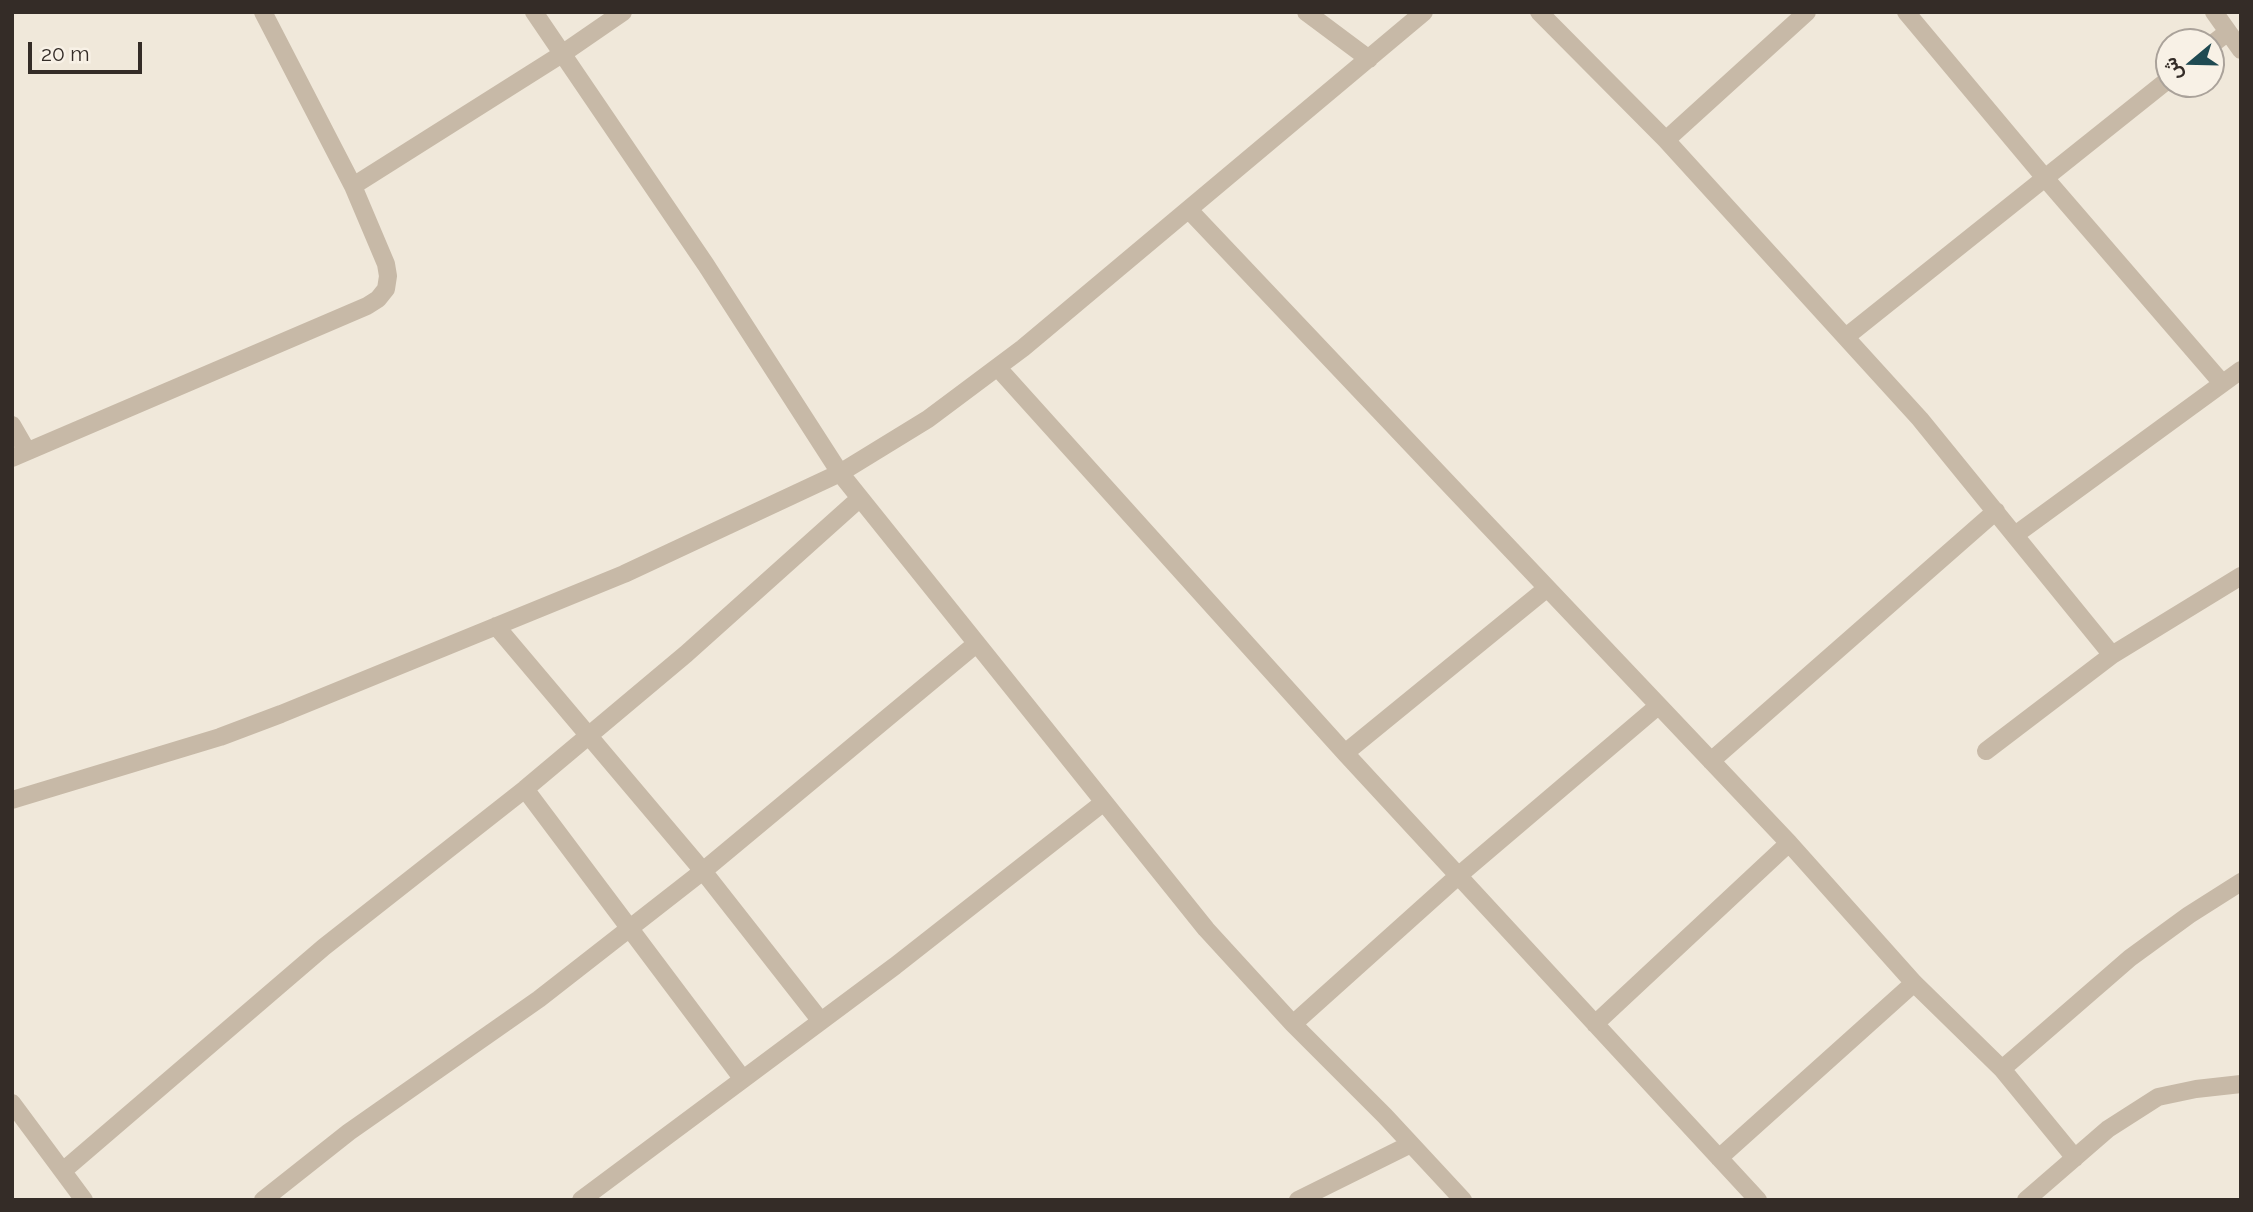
<!DOCTYPE html>
<meta charset="utf-8">
<style>
body{margin:0}
#map{position:relative;width:2253px;height:1212px;overflow:hidden;background:#f0e8da;font-family:Raleway,Vazirmatn,sans-serif}
canvas{display:block}
.frame{position:absolute;inset:0;border:14px solid #342c27;pointer-events:none}
.north{position:absolute;left:2155px;top:28px;width:70px;height:70px;box-sizing:border-box;background:#f8f1e6;border:2px solid #aaa29a;border-radius:50%;rotate:251deg;font-size:19px;font-weight:700;line-height:28px;text-align:center;color:#342c27}
.north::after{content:'';display:block;margin:auto;width:24px;height:32px;background:#1f4a52;clip-path:polygon(50% 0,100% 100%,50% 72%,0 100%)}
.scale{position:absolute;left:28px;top:42px;width:114px;height:32px;box-sizing:border-box;border:4px solid #342c27;border-top:0;padding-left:9px;font-size:21px;line-height:24px;white-space:nowrap;color:#342c27;-webkit-text-stroke:5px #f8f1e6;paint-order:stroke}
</style>
<div id="map">
<canvas width="2253" height="1212"></canvas>
<div class="frame"></div>
<div class="north">ش</div>
<div class="scale">20 m</div>
</div>
<script>
const context = document.querySelector('canvas').getContext('2d');
context.lineJoin = 'round';
const shape = rows => new Path2D(rows.map(r => 'M' + r).join(''));
function trace(path, color, width, dash) { context.strokeStyle = color; context.lineWidth = width; context.lineCap = dash ? 'butt' : 'round'; context.setLineDash(dash || []); context.stroke(path); }
trace(shape([
 [534,12,706,265,840,473,1104,802,895,966,581,1200],
 [1306,12,1369,59],
 [1539,12,1666,140,1920,419,2112,655],
 [1906,12,2045,178,2222,383],
 [2214,12,2241,50],
 [2211,45,2228,32],
 [1666,140,1807,12],
 [353,186,562,54,623,12],
 [1190,211,1789,843,1914,983,2002,1069,2075,1158],
 [1847,336,2169,79],
 [998,368,1345,753,1758,1200],
 [12,425,27,451],
 [12,458,367,306,378,299,386,289,388,276,386,264,353,186,263,12],
 [2015,535,2241,370],
 [496,626,703,871,820,1020],
 [1986,751,2112,655,2241,576],
 [1345,753,1546,589],
 [1711,761,1996,511],
 [525,789,742,1078],
 [12,800,220,737,281,714,624,574,840,473,928,419,1023,348,1424,12],
 [1104,802,1206,929,1293,1024,1385,1116,1463,1200],
 [1293,1024,1458,876,1658,706],
 [1595,1024,1789,843],
 [2002,1069,2130,958,2189,915,2241,882],
 [12,1103,84,1200],
 [1719,1158,1914,983],
 [64,1170,324,947,525,789,686,654,859,499],
 [263,1200,349,1132,539,999,703,871,976,644],
 [1298,1200,1411,1144],
 [2026,1200,2108,1129,2158,1097,2196,1089,2241,1084]
]), '#c7b9a7', 18);
</script>
